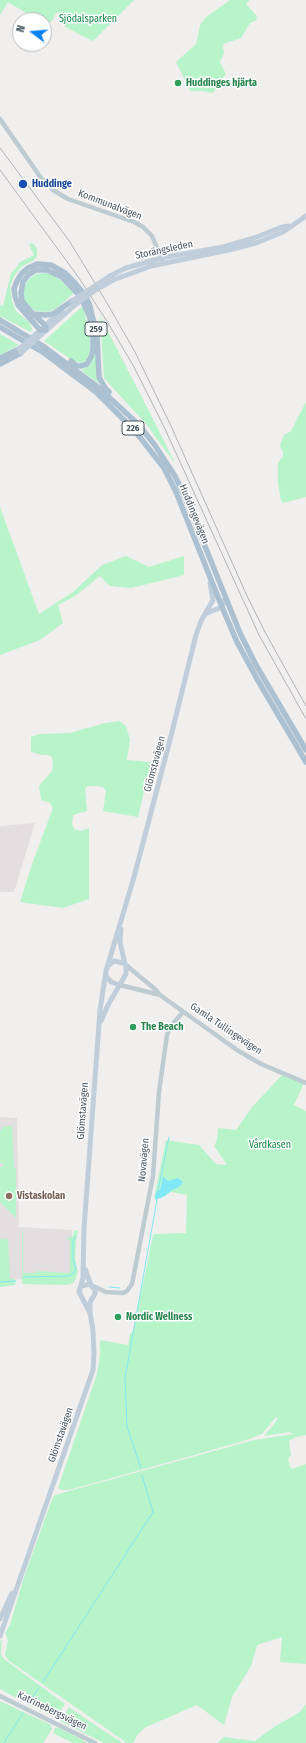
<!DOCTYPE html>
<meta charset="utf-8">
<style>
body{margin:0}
#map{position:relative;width:306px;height:1743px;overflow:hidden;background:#f1eeee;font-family:"Fira Sans Condensed",sans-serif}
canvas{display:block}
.north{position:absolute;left:12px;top:12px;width:40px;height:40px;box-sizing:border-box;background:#fff;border:1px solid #b4bbbf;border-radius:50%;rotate:286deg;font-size:11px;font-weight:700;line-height:16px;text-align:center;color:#44545e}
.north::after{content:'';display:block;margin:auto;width:14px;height:18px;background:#0482f5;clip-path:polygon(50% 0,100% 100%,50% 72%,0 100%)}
</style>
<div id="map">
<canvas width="306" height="1743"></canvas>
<div class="north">N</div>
</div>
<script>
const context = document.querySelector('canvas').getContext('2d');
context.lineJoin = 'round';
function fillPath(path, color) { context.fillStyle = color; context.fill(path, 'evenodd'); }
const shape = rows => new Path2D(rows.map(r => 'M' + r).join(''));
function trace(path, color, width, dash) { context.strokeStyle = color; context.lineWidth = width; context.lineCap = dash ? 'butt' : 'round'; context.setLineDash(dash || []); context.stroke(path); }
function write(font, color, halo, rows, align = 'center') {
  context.font = font + ' "Fira Sans Condensed",sans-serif'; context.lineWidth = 3; context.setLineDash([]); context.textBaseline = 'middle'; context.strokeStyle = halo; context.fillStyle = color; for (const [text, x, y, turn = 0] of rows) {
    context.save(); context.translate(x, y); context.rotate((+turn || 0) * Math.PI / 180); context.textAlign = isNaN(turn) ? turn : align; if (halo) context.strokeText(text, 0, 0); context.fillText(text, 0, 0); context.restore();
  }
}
fillPath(shape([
 [35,823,14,892,0,892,0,826],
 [0,1117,17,1118,19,1227,72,1230,72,1277,0,1280]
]), '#e3dfe1');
fillPath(shape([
 [0,0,134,0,93,41,80,35,62,25,66,18,57,12,51,22,46,21,31,16,8,2,0,15],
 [230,0,250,0,246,4,256,15,257,20,250,23,241,38,223,44,224,53,220,62,226,74,213,93,203,91,190,91,176,62,196,44,200,25,206,17],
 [31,243,34,244,37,249,37,256,34,260,21,267,15,275,10,286,12,301,16,311,29,322,32,328,31,332,0,316,0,305,3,306,11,273,17,267,20,262,34,255,29,245],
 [44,273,51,274,59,279,74,293,57,308,47,312,36,311,29,307,25,302,23,294,25,285,30,278,36,274],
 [83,306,90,335,90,350,87,360,81,363,72,360,44,341],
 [100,316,148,409,176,465,146,424,104,378],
 [0,334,19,345,0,355],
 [96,351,96,372,99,384,81,370,90,365],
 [306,402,306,497,283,503,281,500,278,484,278,463,283,457,283,452,280,446,284,435,291,431],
 [0,507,39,614,73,592,102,565,126,556,149,567,184,556,184,575,131,588,110,586,100,576,75,596,58,605,63,623,40,640,0,655],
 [119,721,126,726,130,740,127,760,151,762,138,817,103,811,106,791,103,787,97,786,88,786,85,789,87,811,73,815,72,824,74,829,81,831,89,828,89,899,63,908,20,902,32,864,53,808,50,803,41,800,39,786,52,771,53,765,52,757,48,755,42,755,31,752,31,737,39,734,70,733,105,723],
 [283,1074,304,1083,294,1105,306,1111,306,1435,296,1437,289,1441,291,1455,288,1459,290,1467,292,1469,306,1464,306,1664,280,1662,282,1637,257,1645,251,1666,232,1697,224,1725,197,1705,146,1727,138,1734,133,1743,127,1743,8,1660,5,1655,8,1640,5,1633,10,1625,23,1580,52,1499,55,1495,254,1440,293,1434,290,1432,264,1436,278,1419,276,1417,262,1434,244,1441,69,1490,61,1490,58,1488,97,1374,100,1355,100,1340,128,1345,130,1334,133,1331,153,1235,155,1234,186,1233,187,1195,171,1192,161,1198,154,1198,166,1140,199,1145,216,1164,227,1165,214,1146,217,1140,218,1128,236,1130,253,1106],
 [4,1126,12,1126,14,1169,3,1169,14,1169,16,1168,16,1218,0,1202,0,1167,3,1167,3,1163,0,1163,0,1132],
 [74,1230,78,1231,76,1241,75,1259,78,1272,74,1283,65,1285,22,1284,22,1231,23,1231,23,1273,35,1273,37,1271,69,1273,70,1271,70,1240,67,1240,68,1238,73,1236],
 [0,1239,8,1239,10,1278,16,1280,15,1285,0,1287],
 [2,1637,1,1654,4,1659,65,1704,57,1717,39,1710,0,1689,0,1643],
 [0,1701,51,1725,52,1729,43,1743,0,1743],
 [306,1704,306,1743,217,1743,224,1737,255,1741,274,1727,300,1712],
 [69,1707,101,1729,123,1743,104,1743,60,1721],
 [57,1727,77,1737,88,1743,73,1743,53,1733,55,1728]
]), '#b8f4ca');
fillPath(shape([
 [163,1176,168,1181,178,1178,183,1182,179,1187,172,1190,165,1196,155,1200,155,1195,157,1191,160,1190]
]), '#80e8f6');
trace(shape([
 [158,1191,169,1137],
 [25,1277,69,1276,73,1274,76,1268,73,1260,73,1240,76,1236],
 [0,1282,16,1281],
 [109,1287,120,1288],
 [141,1468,127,1427,125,1378,157,1200],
 [43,1682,153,1512,142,1475],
 [28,1704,39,1688],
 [4,1743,23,1713]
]), '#80e8f6', 1);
trace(shape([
 [0,119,41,178,53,190,68,199,134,222,143,227,152,236,162,260],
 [126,965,156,990,160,995,237,1050,261,1064,306,1083],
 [120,985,160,995],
 [93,1286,106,1292,123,1293,127,1291,132,1284,153,1176,159,1092,167,1035,170,1027,183,1012],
 [0,1696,95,1743]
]), '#bdcbd2', 4.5);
trace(shape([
 [110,276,126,268,161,258,223,247,254,238,282,227,289,226],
 [113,280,151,266,229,250,256,243,283,232,306,216],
 [36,334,62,310],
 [40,336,75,305],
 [207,613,222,607,225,599],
 [121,929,120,942,125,964],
 [106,976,111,982,120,985],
 [101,1021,108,1005,126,974,126,965,123,963,114,961,109,965],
 [85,1269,91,1285],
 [82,1286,89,1284,95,1289,95,1294,90,1302,90,1310],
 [0,1619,12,1593],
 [0,1636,93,1370,94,1354,93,1330,90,1313,79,1292,83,1278,84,1229,100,1010,106,971,134,877,171,736,196,635,201,621,213,600,210,583]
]), '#bfceda', 5);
trace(shape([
 [33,314,45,325,46,330,40,330,18,305,15,296,14,289,17,281,22,273,28,268,37,264,51,265,65,273,75,283,84,294,89,303,97,335,99,377,105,388,109,392],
 [0,320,43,346,99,388,138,424,154,444,175,476,188,504,240,633,256,665,306,750],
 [0,327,44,353,96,392,135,431,164,468,176,492,222,607,237,642,257,679,306,762],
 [0,358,19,349],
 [71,361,77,366,81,366,87,364,91,357,93,350,93,335,90,318,81,297,62,277,47,270,36,270,28,275,23,282,21,293,22,301,33,314,46,315,53,314,72,301],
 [0,364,21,353]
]), '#abc1d1', 5.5);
trace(shape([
 [0,148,70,242,107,303,135,352,171,426,248,598,265,632,306,706],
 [0,170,79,278,108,323,134,367,165,429,259,635,306,719]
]), '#b0b4ba', 1);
trace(shape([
 [72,301,110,276],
 [75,305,94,291,113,280],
 [19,349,36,334],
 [21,353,40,336]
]), '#bfceda', 5);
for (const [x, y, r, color] of [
 [178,83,4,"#2e9e5b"],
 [23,184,5,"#1a4fb4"],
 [133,1027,4,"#2e9e5b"],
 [9,1196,4,"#8d6e63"],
 [118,1317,4,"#2e9e5b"]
]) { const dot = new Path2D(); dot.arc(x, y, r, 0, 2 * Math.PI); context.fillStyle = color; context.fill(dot); trace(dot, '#fff', 1.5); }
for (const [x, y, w] of [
 [96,329,22],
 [133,428,22]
]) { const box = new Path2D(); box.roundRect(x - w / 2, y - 7, w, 14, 3); context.fillStyle = '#fff'; context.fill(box); trace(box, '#44545e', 1); }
write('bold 9px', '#44545e', null, [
 ["259",96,329],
 ["226",133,428]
]);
write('10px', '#0c8840', '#fff', [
 ["Sjödalsparken",88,19],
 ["Vårdkasen",270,1145]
]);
write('bold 10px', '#27864d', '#fff', [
 ["Huddinges hjärta",186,83],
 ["The Beach",141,1027],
 ["Nordic Wellness",126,1317]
], 'left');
write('bold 10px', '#164399', '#fff', [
 ["Huddinge",32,184]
], 'left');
write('10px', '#44545e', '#fff', [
 ["Kommunalvägen",110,205,21],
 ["Storängsleden",164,250,-12],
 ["Huddingevägen",194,514,68],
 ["Glömstavägen",155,764,-75],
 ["Gamla Tullingevägen",226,1029,34],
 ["Glömstavägen",83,1111,-86],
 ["Novavägen",144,1160,-85],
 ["Glömstavägen",61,1435,-71],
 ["Katrinebergsvägen",52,1711,26]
]);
write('bold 10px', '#785e54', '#fff', [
 ["Vistaskolan",17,1196]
], 'left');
</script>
